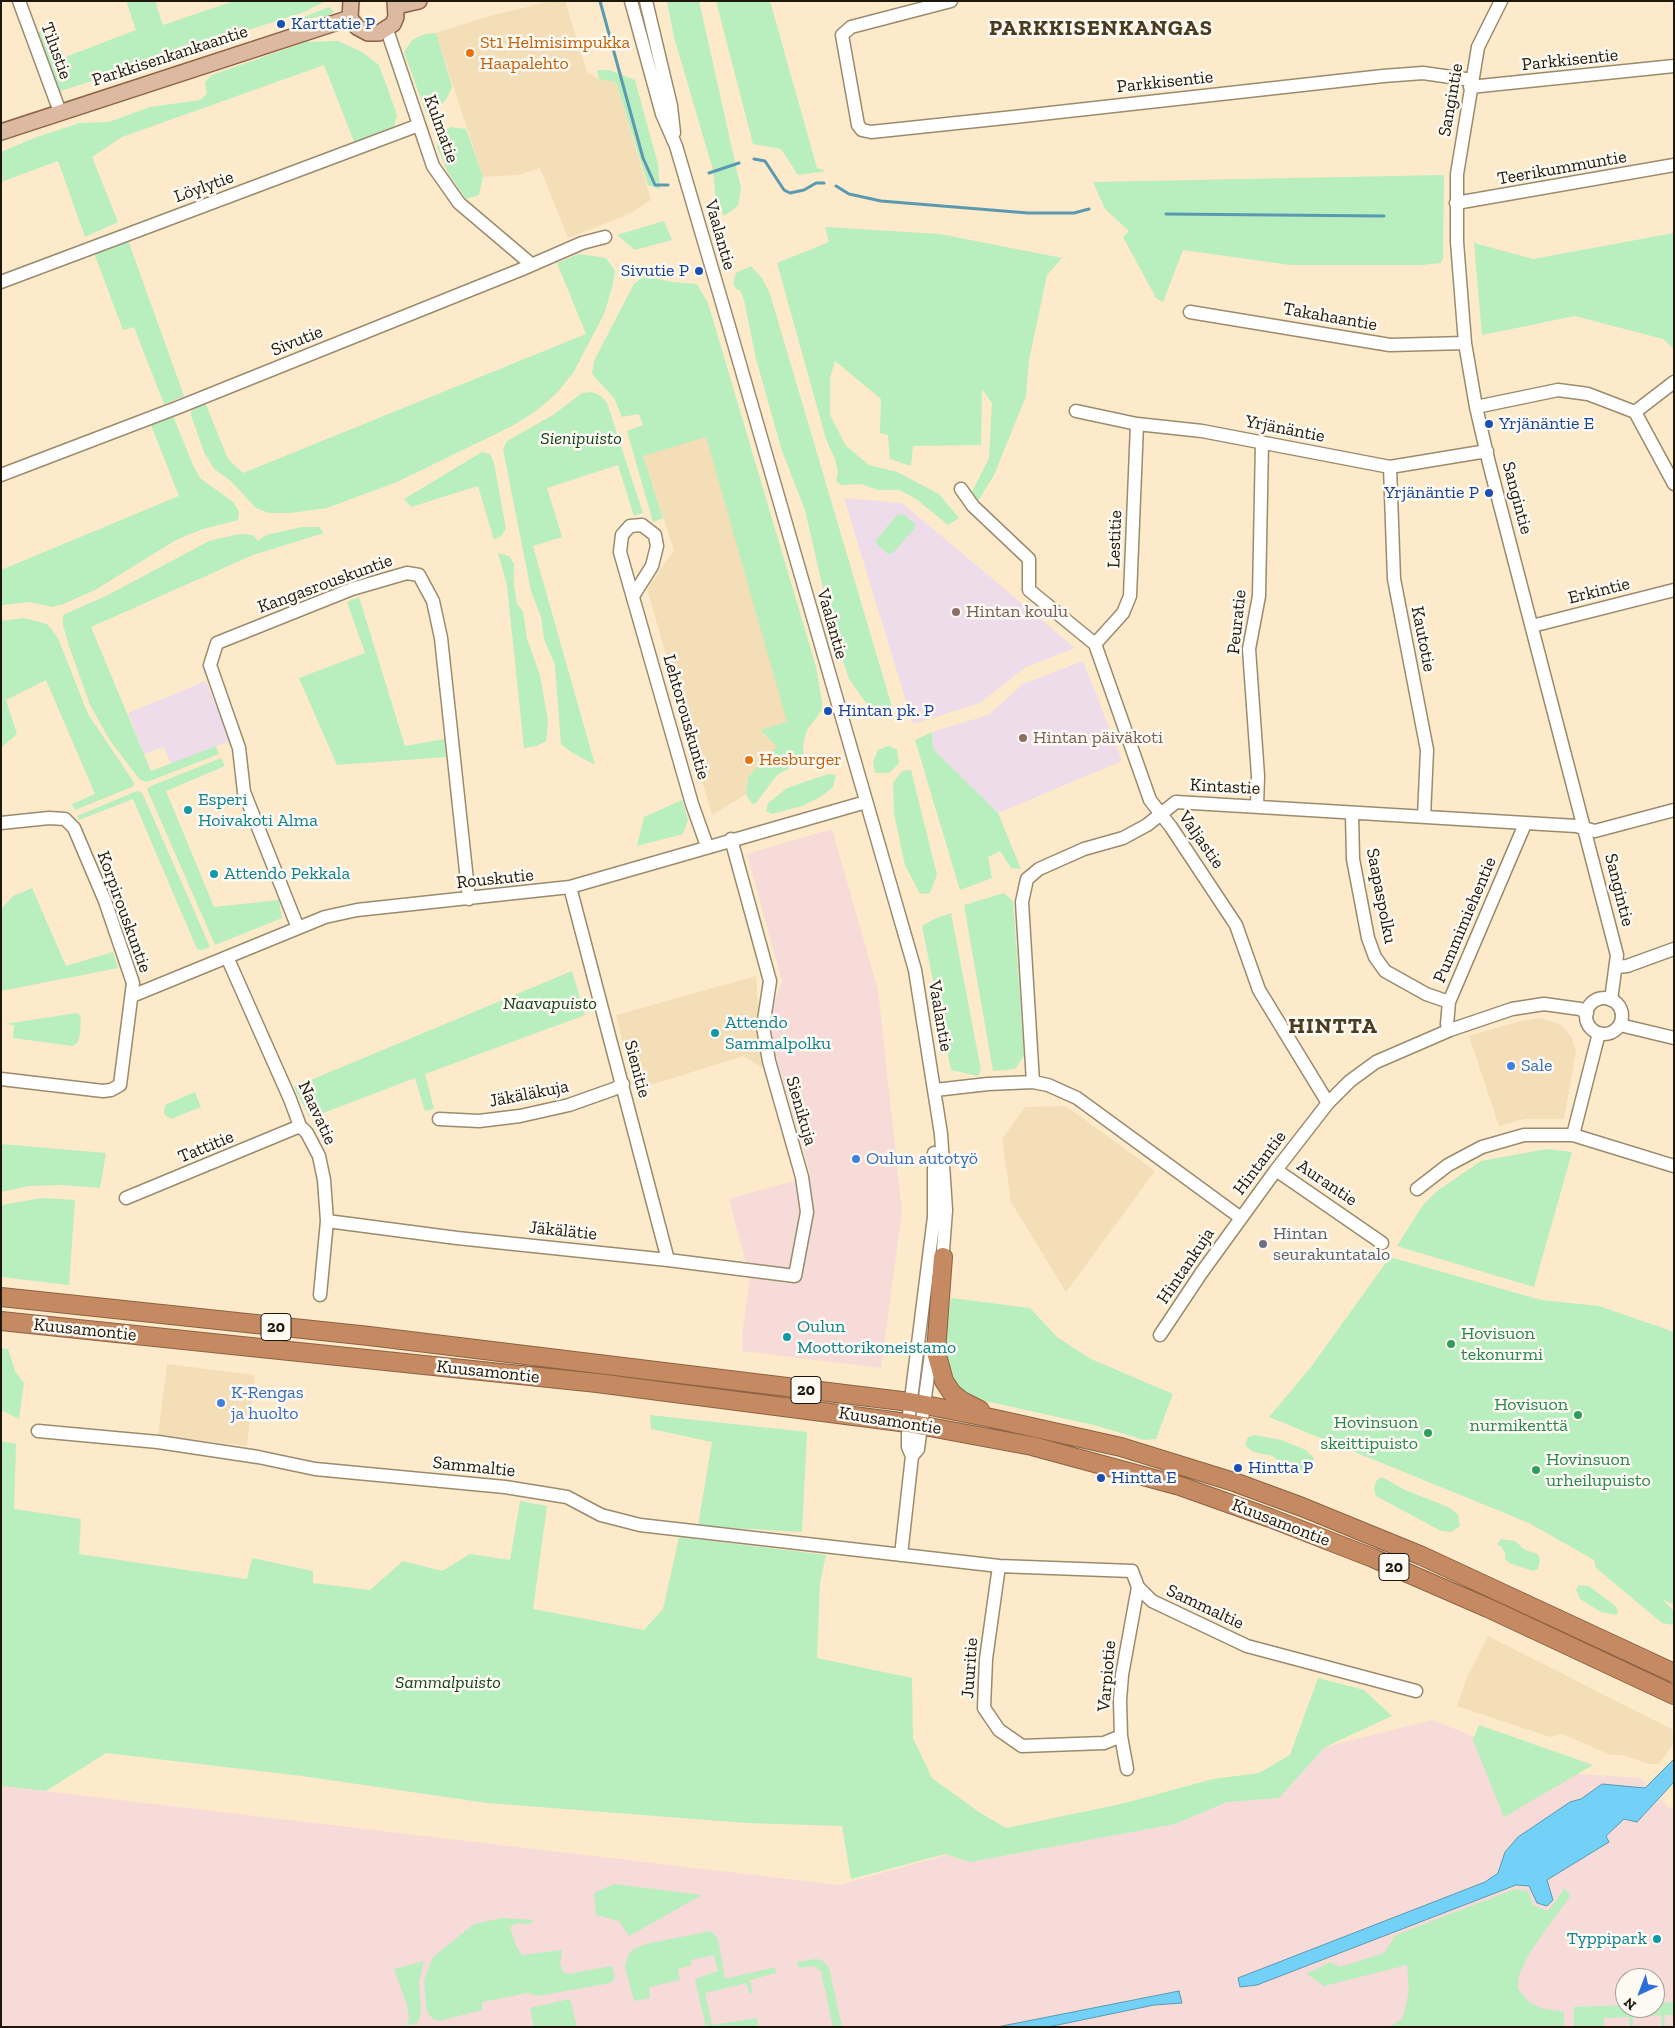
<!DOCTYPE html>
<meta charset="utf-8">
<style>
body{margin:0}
#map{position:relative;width:1675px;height:2028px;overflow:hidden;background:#fceaca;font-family:"Zilla Slab",serif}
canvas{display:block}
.frame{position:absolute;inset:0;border:2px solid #1e180c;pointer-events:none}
.north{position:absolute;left:1615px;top:1968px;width:50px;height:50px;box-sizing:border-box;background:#fdf9f3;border:1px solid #a49f97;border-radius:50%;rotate:223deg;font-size:14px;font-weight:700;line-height:20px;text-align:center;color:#1e180c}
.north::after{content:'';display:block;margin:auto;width:18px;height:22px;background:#2c6fdb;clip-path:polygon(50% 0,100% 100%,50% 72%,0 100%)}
</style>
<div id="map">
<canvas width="1675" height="2028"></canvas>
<div class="frame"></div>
<div class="north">N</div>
</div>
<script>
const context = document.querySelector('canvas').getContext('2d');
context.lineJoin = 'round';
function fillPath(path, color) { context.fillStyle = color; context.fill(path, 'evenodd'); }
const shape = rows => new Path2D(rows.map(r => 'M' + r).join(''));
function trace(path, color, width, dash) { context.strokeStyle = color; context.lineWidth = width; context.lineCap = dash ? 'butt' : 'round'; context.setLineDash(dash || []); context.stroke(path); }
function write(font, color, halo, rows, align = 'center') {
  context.font = font + ' "Zilla Slab",serif'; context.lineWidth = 5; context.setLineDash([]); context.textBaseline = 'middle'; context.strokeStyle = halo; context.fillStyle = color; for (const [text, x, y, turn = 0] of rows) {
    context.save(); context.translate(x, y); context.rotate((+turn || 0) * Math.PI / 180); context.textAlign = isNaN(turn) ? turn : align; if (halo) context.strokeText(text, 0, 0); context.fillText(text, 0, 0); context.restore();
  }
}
fillPath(shape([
 [552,1,565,1,587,72,599,79,616,82,651,200,629,214,568,238,540,168,518,175,483,177,436,33,493,15],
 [706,436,788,723,760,731,778,747,748,777,746,794,712,815,647,589,674,550,643,456],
 [756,976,762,1068,743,1056,635,1090,616,1015],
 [1539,1018,1560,1024,1571,1036,1576,1051,1564,1119,1524,1119,1499,1126,1469,1036,1517,1022],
 [1066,1106,1155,1171,1066,1292,1011,1202,1002,1139,1025,1107],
 [167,1364,255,1375,247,1446,158,1435],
 [1488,1636,1672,1729,1674,1743,1659,1764,1649,1764,1623,1755,1611,1755,1562,1734,1550,1737,1457,1706,1467,1677]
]), '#f3deb8');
fillPath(shape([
 [832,829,878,990,902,1211,881,1368,742,1351,743,1329,750,1278,729,1199,811,1176,771,1040,771,1010,782,981,747,854],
 [1432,1720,1567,1773,1640,1778,1669,1808,1674,1808,1674,2027,1,2027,1,1786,839,1885,946,1855,970,1862,1175,1824,1227,1802,1279,1798,1325,1747],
 [1625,1978,1655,1978,1655,2008,1625,2008]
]), '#f6dbd8');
fillPath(shape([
 [844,498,902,503,1075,648,1026,667,980,703,913,724],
 [1083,661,1122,761,998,813,933,749,932,732,988,715,1023,684],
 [206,681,230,741,171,764,164,747,144,754,128,713]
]), '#efdceb');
fillPath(shape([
 [126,1,155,1,163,25,234,1,326,1,304,12,58,92,37,34,41,31,52,62,136,30],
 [667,1,699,1,741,189,738,206,724,216,716,202,713,170,674,37],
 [716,1,770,1,817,168,826,171,798,175,781,149,753,144],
 [329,7,334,12,328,16,296,20],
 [436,33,452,86,447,98,434,114,426,113,404,52,412,40,425,34],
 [338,41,362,52,379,65,397,115,393,129,355,144,324,65,122,137,92,157,118,222,85,237,58,161,1,182,1,152,34,138,80,123,109,122,150,107,200,100,207,94,205,82,212,75,306,42],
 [597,70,609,70,635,80,658,164,660,189,648,185,616,82,599,79],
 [451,127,466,129,483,177,479,195,466,199,448,173,437,147,439,133],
 [1444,175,1443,258,1441,263,1421,265,1290,265,1183,250,1163,302,1156,298,1123,237,1129,231,1105,209,1093,182],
 [664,221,672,240,635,250,617,235],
 [825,227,940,234,1062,258,1047,275,1029,360,1026,396,994,475,978,501,971,494,989,458,992,403,982,389,981,445,913,446,911,466,890,459,888,435,880,433,881,399,835,361,830,378,830,415,846,446,869,465,897,472,939,494,959,518,948,525,915,498,899,490,878,490,861,484,841,485,836,481,838,472,835,459,826,439,777,263,829,242],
 [1674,233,1674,349,1663,339,1575,316,1482,335,1474,243,1533,259],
 [128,240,184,396,164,404,134,327,123,330,94,253],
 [579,254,606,258,615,271,612,288,604,314,573,373,556,394,536,411,512,426,397,482,327,508,290,513,269,513,256,508,231,481,214,469,204,452,191,415,192,406,205,402,228,459,243,473,586,334,557,263],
 [751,266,762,278,770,294,892,707,891,717,883,717,866,703,849,679,833,632,805,510,782,451,756,359,744,300,740,290,736,289,733,283,736,273],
 [644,276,673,282,697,284,708,303,816,667,822,702,822,710,807,730,803,745,804,760,777,775,756,803,752,804,746,794,748,777,777,747,760,730,787,722,706,437,643,456,663,518,653,522,627,431,643,425,639,414,622,417,614,398,592,374,594,361,611,328,634,284],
 [592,392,601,396,607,403,643,513,634,516,618,465,547,488,562,537,533,546,595,765,571,752,561,744,555,665,544,639,541,617,531,591,503,449,507,441,553,415,582,393],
 [173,416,193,465,200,478,233,502,239,512,238,520,203,529,176,540,95,590,63,604,53,607,29,602,1,605,1,570,179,496,151,425],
 [482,452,490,454,494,463,506,529,501,536,494,540,478,486,411,507,404,499],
 [903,514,915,524,914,529,893,553,888,554,877,544,876,540,897,515],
 [302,527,319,527,324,533,253,555,91,627,151,771,216,746,219,754,147,782,140,780,109,739,90,705,69,646,63,625,63,615,108,595,209,541,239,534,253,535,258,541,266,535],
 [498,553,509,556,514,564,514,585,517,604,523,611,527,639,540,675,548,721,546,741,537,746,524,748,507,585],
 [359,597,405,746,444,739,446,757,337,765,299,678,365,653,347,602],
 [24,618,47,624,58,638,88,714,133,781,134,785,132,787,75,810,72,804,95,794,46,680,6,700,17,734,1,748,1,621],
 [932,732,933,749,998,813,1021,869,1011,868,1000,851,988,857,992,878,960,890,915,740],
 [888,746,897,749,899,763,889,773,875,773,873,762,878,750],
 [221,758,225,766,166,791,214,907,279,900,282,918,215,945,147,789,151,786],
 [911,770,937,875,930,893,920,894,905,865,894,814,893,783,902,771],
 [828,774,836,775,833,787,822,796,802,806,772,814,766,811,768,803,787,788],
 [137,791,142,793,148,806,210,947,202,950,197,949,133,799,79,820,77,816],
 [682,800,688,820,683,834,637,846,644,817],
 [32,888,66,966,113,952,118,968,1,991,1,909,13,896],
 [1004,893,1013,901,1024,1056,1015,1069,993,1071,964,905],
 [951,913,981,1070,978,1076,951,1070,922,926,936,918],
 [572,971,585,1015,425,1074,434,1109,425,1111,415,1078,310,1118,294,1087],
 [77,1013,81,1016,80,1033,78,1042,73,1046,13,1038,14,1025,5,1024],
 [195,1092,201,1107,171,1119,164,1114,165,1105],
 [1,1144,106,1153,100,1188,63,1185,28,1186,1,1192],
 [1547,1149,1572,1152,1534,1287,1397,1246,1423,1205,1437,1191,1481,1161],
 [42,1198,75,1200,69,1285,1,1277,1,1205],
 [1390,1257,1541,1300,1599,1306,1674,1332,1674,1605,1662,1599,1674,1611,1674,1625,1662,1623,1596,1568,1594,1560,1529,1523,1269,1417,1311,1367],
 [951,1298,1030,1308,1057,1337,1091,1359,1173,1394,1156,1439,1144,1440,1098,1426,967,1397,954,1385,943,1356],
 [1,1348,8,1349,15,1371,24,1383,19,1419,1,1410],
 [650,1415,807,1432,802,1532,698,1526,712,1442,651,1429],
 [1255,1435,1281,1440,1306,1450,1314,1458,1310,1468,1297,1473,1290,1472,1273,1456,1253,1452,1245,1445,1248,1437],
 [1,1441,16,1444,14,1509,81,1519,79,1554,247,1579,252,1558,313,1571,313,1583,370,1590,403,1561,442,1571,470,1554,510,1560,520,1501,547,1506,533,1609,644,1630,663,1609,679,1537,826,1555,820,1583,817,1658,912,1678,913,1738,932,1778,979,1812,1006,1828,1121,1804,1213,1779,1259,1773,1290,1755,1318,1678,1364,1690,1392,1716,1325,1747,1279,1798,1227,1802,1175,1824,970,1862,945,1854,851,1879,842,1826,746,1823,487,1803,302,1776,106,1753,46,1791,1,1786],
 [1382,1477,1405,1490,1448,1507,1458,1514,1460,1526,1451,1532,1441,1531,1376,1496,1374,1488,1377,1480],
 [1501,1539,1515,1541,1525,1550,1538,1554,1540,1559,1538,1569,1533,1571,1509,1563,1505,1559,1505,1553,1502,1547,1497,1544],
 [1579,1585,1589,1586,1614,1605,1618,1610,1617,1615,1601,1612,1580,1599,1576,1590],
 [1479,1725,1593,1765,1504,1817,1473,1740],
 [614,1884,702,1895,629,1936,619,1921,596,1915,594,1893],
 [1565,1888,1570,1896,1530,1952,1519,1975,1518,1989,1528,2001,1540,2008,1564,2012,1564,2027,1389,2027,1403,2018,1409,1991,1407,1965,1324,1986,1307,1974,1330,1962,1340,1967,1384,1953,1396,1935,1515,1889,1528,1891,1533,1905,1548,1911],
 [502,1918,534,1920,530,1924,517,1923,510,1927,516,1946,522,1955,562,1950,560,1963,563,1972,568,1974,612,1966,615,1978,611,1983,538,1996,527,1993,482,2002,482,2010,439,2021,435,2020,429,2015,426,2007,424,1980,433,1957,474,1924],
 [711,1931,718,1939,725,1979,775,1967,776,1973,750,1980,753,1993,750,1994,746,1983,705,1993,712,2025,757,2018,759,2027,706,2027,695,1979,718,1971,714,1955,691,1960,691,1965,678,1969,680,1980,649,1987,650,1998,634,2001,625,1966,628,1955,634,1949,646,1944],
 [816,1959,822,1960,829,1968,842,2027,833,2027,821,1971,813,1966,799,1968,797,1962],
 [424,1961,419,1982,421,2011,419,2020,416,2024,407,2025,409,2017,406,2002,394,1969],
 [570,1999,577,2027,534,2027,530,2008],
 [1674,2002,1674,2015,1664,2015,1665,2027,1662,2027,1661,2015,1633,2017,1633,2027,1630,2027,1629,2017,1604,2018,1604,2027,1574,2027,1574,2007,1625,2005,1625,2008,1655,2008,1655,2003]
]), '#b9eebe');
const water = shape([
 [1674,1759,1674,1782,1637,1822,1624,1819,1606,1836,1609,1842,1547,1880,1553,1900,1547,1906,1537,1903,1529,1886,1516,1885,1257,1985,1240,1987,1238,1978,1485,1882,1498,1873,1505,1852,1518,1837,1570,1802,1581,1799,1602,1784,1645,1788,1674,1759],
 [1179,1991,1182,2003,1154,2005,1048,2027,997,2027,1179,1991]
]);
fillPath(water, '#73d1f8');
trace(water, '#5a9ab1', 1);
trace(shape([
 [600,1,643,158,655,185,668,185],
 [754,159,765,161,784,190,790,193,804,190,816,183,824,183],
 [709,173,739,163],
 [836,186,849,194,881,201,1028,213,1074,213,1089,209],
 [1166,214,1384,216]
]), '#5a9ab1', 3);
const minor = shape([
 [19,1,60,112],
 [631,1,662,114,676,146,730,330,915,970,941,1134,946,1210,942,1264],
 [646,1,671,106,674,133],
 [951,1,851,27,842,35,858,125,862,130,871,132,1014,117,1383,76,1423,73,1472,80],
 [1501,1,1478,47,1457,174,1457,242,1465,343,1476,407,1489,463,1617,955,1611,1000],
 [387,30,433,166,459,203,531,264],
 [1470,87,1674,66],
 [1456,203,1674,165],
 [1,282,419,125],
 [1190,312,1390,345,1465,343],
 [1476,407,1558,390,1588,394,1635,412,1674,484],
 [1076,411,1137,424,1202,431,1390,467,1487,451],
 [1635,412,1674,382],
 [1390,467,1394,579,1427,750,1424,817],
 [1,475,179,407,520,270,582,243,605,237],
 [961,489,973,506,1029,559,1029,590,1095,644,1150,800,1171,827,1236,925,1259,990,1328,1103],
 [633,596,652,566,657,546,655,535,642,525,630,526,622,535,620,552,692,804,707,846],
 [1532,626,1674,590],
 [1095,644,1123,613,1130,596,1137,424],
 [1257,806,1258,776,1249,649,1259,596,1262,442],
 [1352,814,1353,859,1368,938,1375,957,1385,971,1426,994,1449,1002],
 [1,823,49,818,65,819,74,828,105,901,133,983,120,1085,111,1090,103,1091,1,1079],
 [570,887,668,1260],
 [298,928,244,792,239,748,210,665,217,643,352,589,407,573,419,575,433,601,441,638,469,899],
 [227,957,290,1099,300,1126,307,1133,319,1156,324,1180,327,1221,320,1295],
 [1617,967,1627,966,1674,949],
 [132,996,325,917,357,910,570,887,866,802],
 '1586 1016a18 18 0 1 1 36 0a18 18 0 1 1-36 0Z',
 [1620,1025,1674,1038],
 [1450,1030,1447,1024,1449,1002,1525,824],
 [1599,1033,1573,1135,1674,1166],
 [1033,1082,1022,902,1027,879,1039,869,1084,849,1123,838,1147,825,1176,802,1576,826,1595,831,1674,810],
 [935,1090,988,1084,1033,1082,1048,1085,1077,1098,1241,1218],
 [439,1119,479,1121,520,1116,569,1105,614,1089,623,1084],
 [1276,1170,1382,1243],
 [1417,1189,1448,1165,1482,1147,1524,1135,1573,1135],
 [126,1198,300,1126],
 [327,1221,457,1238,668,1260,795,1276,807,1212,802,1177,769,1061,763,1027,770,981,731,839],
 [1160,1335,1202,1272,1276,1170,1328,1103,1350,1081,1376,1062,1450,1030,1512,1009,1544,1004,1580,1009,1587,1013],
 [38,1431,158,1442,258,1457,315,1469,505,1487,567,1497,601,1515,640,1525,999,1566,1132,1571,1138,1587,1152,1601,1247,1646,1416,1691],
 [912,1456,908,1447,908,1423,934,1217,934,1153],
 [901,1555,912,1456,918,1449,932,1346],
 [999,1566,986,1659,984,1708,999,1730,1022,1746,1104,1743,1121,1736],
 [1127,1769,1121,1736,1120,1700,1122,1675,1138,1587]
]);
const major = shape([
 [351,1,350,18,357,27,368,33,379,33,393,24,396,17,395,1],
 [397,6,419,1],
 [1,132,350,18]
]);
const highway = shape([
 [943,1257,936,1352,940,1366,944,1381,952,1393,962,1401,980,1410],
 [1,1297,369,1336,910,1402,991,1418,1121,1447,1234,1482,1302,1507,1422,1556,1674,1673],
 [1,1321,597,1383,908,1423,1032,1446,1180,1486,1270,1518,1373,1558,1488,1608,1674,1695]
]);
trace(minor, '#9a8b6d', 15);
trace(major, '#8b6244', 18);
trace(highway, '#8b6244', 20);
trace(minor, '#fff', 12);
trace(major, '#dcb9a1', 15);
trace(highway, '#c58a62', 18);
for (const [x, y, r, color] of [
 [281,24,5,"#1a4fb4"],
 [470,53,5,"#e8710a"],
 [699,271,5,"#1a4fb4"],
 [1489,424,5,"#1a4fb4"],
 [1489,493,5,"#1a4fb4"],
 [956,612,5,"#8d6e63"],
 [828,711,5,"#1a4fb4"],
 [1023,738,5,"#8d6e63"],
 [749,760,5,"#e8710a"],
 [188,810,5,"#0f9aa8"],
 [214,874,5,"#0f9aa8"],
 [715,1033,5,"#0f9aa8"],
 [1511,1066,5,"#3f7fe0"],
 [856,1159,5,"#3f7fe0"],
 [1263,1244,5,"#6b7280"],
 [787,1337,5,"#0f9aa8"],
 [1451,1344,5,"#2e9e5b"],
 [221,1403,5,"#3f7fe0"],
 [1578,1415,5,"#2e9e5b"],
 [1428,1433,5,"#2e9e5b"],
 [1238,1468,5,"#1a4fb4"],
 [1536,1470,5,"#2e9e5b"],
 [1101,1478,5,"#1a4fb4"],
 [1657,1939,5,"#0f9aa8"]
]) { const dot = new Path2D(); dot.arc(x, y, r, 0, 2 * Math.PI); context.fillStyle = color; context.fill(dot); trace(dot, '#fdf9f3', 2); }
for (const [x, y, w] of [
 [276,1327,30],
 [806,1390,30],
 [1394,1567,30]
]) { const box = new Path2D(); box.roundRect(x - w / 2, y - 13.5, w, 27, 4); context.fillStyle = '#fdf9f3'; context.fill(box); trace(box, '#1e180c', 1); }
write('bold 16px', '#1e180c', null, [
 ["20",276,1327],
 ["20",806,1390],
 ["20",1394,1567]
]);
write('18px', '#164399', '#fdf9f3', [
 ["Karttatie P",291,24],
 ["Sivutie P",689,271,"right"],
 ["Yrjänäntie E",1499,424],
 ["Yrjänäntie P",1479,493,"right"],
 ["Hintan pk. P",838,711],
 ["Hintta P",1248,1468],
 ["Hintta E",1111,1478]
], 'left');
write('18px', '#c56008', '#fdf9f3', [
 ["St1 Helmisimpukka",480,43],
 ["Haapalehto",480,64],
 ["Hesburger",759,760]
], 'left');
write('18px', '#1e180c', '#fdf9f3', [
 ["Tilustie",56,51,70],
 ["Parkkisenkankaantie",170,56,-18],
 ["Parkkisentie",1570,60,-6],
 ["Parkkisentie",1165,82,-6],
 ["Sangintie",1451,100,-80],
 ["Kulmatie",441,129,70],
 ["Teerikummuntie",1562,168,-10],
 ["Löylytie",204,187,-20],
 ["Vaalantie",720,235,74],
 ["Takahaantie",1330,317,10],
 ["Sivutie",297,341,-22],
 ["Yrjänäntie",1285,429,11],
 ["Sangintie",1517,498,75],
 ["Lestitie",1115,539,-88],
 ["Kangasrouskuntie",325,584,-20],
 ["Erkintie",1599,591,-14],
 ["Peuratie",1237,622,-84],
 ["Vaalantie",832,624,74],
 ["Kautotie",1423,639,79],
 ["Lehtorouskuntie",686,717,74],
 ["Kintastie",1225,787,3],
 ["Valjastie",1201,840,55],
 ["Rouskutie",495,879,-6],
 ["Sangintie",1619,890,76],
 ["Saapaspolku",1381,896,79],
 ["Korpirouskuntie",124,912,70],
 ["Pummimiehentie",1465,920,-67],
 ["Vaalantie",940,1016,80],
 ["Sienitie",637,1069,75],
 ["Jäkäläkuja",529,1094,-11],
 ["Sienikuja",801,1111,74],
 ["Naavatie",317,1113,65],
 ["Tattitie",206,1147,-22],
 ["Hintantie",1260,1163,-53],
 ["Aurantie",1327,1183,34],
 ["Jäkälätie",563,1231,6],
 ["Hintankuja",1186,1266,-56],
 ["Kuusamontie",85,1330,6],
 ["Kuusamontie",488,1372,6],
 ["Kuusamontie",890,1421,9],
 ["Sammaltie",474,1467,6],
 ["Kuusamontie",1281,1523,21],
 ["Sammaltie",1205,1607,25],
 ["Juuritie",970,1668,-86],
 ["Varpiotie",1107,1676,-85]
]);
write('italic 18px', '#13411c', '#fdf9f3', [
 ["Sienipuisto",581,439],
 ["Naavapuisto",550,1004],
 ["Sammalpuisto",448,1683]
]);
write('18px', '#785e54', '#fdf9f3', [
 ["Hintan koulu",966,612],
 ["Hintan päiväkoti",1033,738]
], 'left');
write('18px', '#0d838f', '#fdf9f3', [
 ["Esperi",198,800],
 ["Hoivakoti Alma",198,821],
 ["Attendo Pekkala",224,874],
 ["Attendo",725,1023],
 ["Sammalpolku",725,1044],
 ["Oulun",797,1327],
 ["Moottorikoneistamo",797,1348],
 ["Typpipark",1647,1939,"right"]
], 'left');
write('18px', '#366cbe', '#fdf9f3', [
 ["Sale",1521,1066],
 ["Oulun autotyö",866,1159],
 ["K-Rengas",231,1393],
 ["ja huolto",231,1414]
], 'left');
write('18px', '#5b616d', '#fdf9f3', [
 ["Hintan",1273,1234],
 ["seurakuntatalo",1273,1255]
], 'left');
write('18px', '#27864d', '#fdf9f3', [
 ["Hovisuon",1461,1334],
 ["tekonurmi",1461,1355],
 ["Hovisuon",1568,1405,"right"],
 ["nurmikenttä",1568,1426,"right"],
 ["Hovinsuon",1418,1423,"right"],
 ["skeittipuisto",1418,1444,"right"],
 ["Hovinsuon",1546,1460],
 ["urheilupuisto",1546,1481]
], 'left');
context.letterSpacing = '1px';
write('bold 22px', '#493b1f', '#fdf9f3', [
 ["PARKKISENKANGAS",1101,29],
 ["HINTTA",1333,1027]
]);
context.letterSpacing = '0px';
</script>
